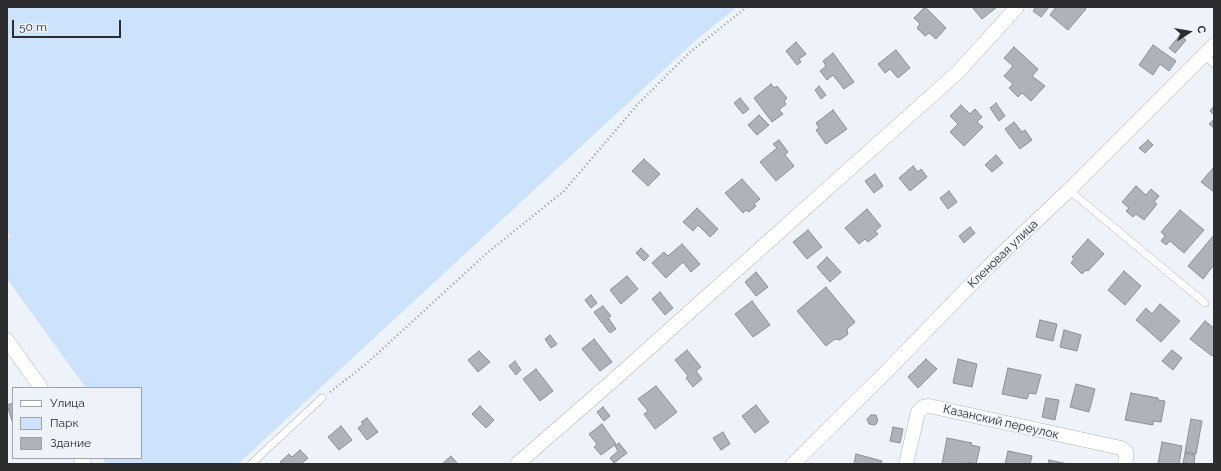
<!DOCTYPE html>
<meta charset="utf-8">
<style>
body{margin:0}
#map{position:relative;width:1221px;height:471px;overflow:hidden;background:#eef3f9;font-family:Raleway,sans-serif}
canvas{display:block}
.frame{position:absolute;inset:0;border:8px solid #2b2d2f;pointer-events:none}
.legend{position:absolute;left:12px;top:387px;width:130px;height:72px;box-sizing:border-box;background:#eef3f9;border:1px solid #a0a4a8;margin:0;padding:5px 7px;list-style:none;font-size:12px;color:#2b2d2f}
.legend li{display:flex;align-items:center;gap:8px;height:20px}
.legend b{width:20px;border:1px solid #a0a4a8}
.north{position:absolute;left:1169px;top:12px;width:40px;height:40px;-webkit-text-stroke:3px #eef3f9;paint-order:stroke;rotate:78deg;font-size:11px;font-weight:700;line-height:16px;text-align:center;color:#2b2d2f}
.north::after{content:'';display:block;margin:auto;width:14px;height:18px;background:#2b2d2f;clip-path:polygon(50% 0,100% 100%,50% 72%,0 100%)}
.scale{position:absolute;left:12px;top:20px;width:109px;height:18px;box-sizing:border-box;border:2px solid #2b2d2f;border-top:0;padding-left:5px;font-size:12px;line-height:14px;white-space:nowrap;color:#2b2d2f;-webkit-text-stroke:3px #eef3f9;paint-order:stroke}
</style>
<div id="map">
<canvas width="1221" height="471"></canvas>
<div class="frame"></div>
<ul class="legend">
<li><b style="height:5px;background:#fff"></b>Улица</li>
<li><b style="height:11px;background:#cde3fc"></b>Парк</li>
<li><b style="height:11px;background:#aeb3b9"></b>Здание</li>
</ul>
<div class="north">С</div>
<div class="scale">50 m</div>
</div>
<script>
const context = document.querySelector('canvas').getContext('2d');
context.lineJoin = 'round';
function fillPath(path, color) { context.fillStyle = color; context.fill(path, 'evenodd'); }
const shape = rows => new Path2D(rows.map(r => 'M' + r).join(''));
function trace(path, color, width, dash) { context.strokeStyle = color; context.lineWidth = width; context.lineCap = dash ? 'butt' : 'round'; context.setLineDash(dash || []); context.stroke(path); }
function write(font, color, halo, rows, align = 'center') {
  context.font = font + ' Raleway,sans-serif'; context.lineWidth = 3.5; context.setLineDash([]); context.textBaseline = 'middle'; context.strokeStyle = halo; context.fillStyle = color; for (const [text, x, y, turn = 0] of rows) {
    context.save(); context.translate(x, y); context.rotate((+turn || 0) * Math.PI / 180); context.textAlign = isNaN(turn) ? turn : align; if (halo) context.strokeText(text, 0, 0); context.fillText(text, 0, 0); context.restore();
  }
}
fillPath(shape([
 [7,7,737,7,695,41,238,464,106,464,103,458,141,458,141,388,86,388,7,279,7,241,10,236,7,231]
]), '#cde3fc');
const building = shape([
 [925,7,946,28,936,39,929,33,925,36,917,28,920,24,914,18,925,7],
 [972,7,997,7,982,19,972,7],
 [1036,7,1049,7,1041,17,1033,11,1036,7],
 [1056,7,1084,7,1086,9,1068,30,1050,15,1056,7],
 [1180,35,1186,40,1175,53,1169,48,1180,35],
 [796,42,806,54,799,59,801,62,797,65,786,51,796,42],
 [1153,45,1176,61,1169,71,1160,64,1153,75,1139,65,1153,45],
 [1014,47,1038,69,1032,76,1045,86,1031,101,1022,93,1018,97,1009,88,1013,84,1004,76,1013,66,1004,58,1014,47],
 [896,50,910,68,898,78,890,69,885,73,878,64,896,50],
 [833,53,854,82,844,89,833,75,827,80,820,71,826,66,823,61,833,53],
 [771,84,774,88,777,86,787,98,784,101,786,104,779,110,783,114,772,122,754,98,771,84],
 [819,86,826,95,821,99,815,90,819,86],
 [740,98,749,109,743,114,734,103,740,98],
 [996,103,1005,116,999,121,990,108,996,103],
 [961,105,970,114,975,109,982,117,977,122,983,127,964,146,950,132,958,124,950,116,961,105],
 [1214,106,1214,115,1210,111,1214,106],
 [833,110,847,129,826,144,816,130,819,128,816,123,833,110],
 [759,115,769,125,757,135,748,125,759,115],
 [1214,119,1214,128,1209,124,1214,119],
 [1014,122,1022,132,1025,130,1032,140,1020,149,1005,129,1014,122],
 [779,140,788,152,785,155,794,166,776,181,760,162,777,148,773,144,779,140],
 [1148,140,1153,145,1145,153,1139,148,1148,140],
 [996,155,1003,163,992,172,985,165,996,155],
 [644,159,660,174,648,186,632,171,644,159],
 [913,166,918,172,921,169,927,177,910,191,899,178,913,166],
 [1214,167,1214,192,1201,182,1214,167],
 [875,174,883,186,874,193,865,181,875,174],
 [742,179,760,199,754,204,756,206,749,212,746,210,743,213,725,193,742,179],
 [1136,186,1146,195,1151,189,1159,196,1154,202,1157,204,1144,220,1136,214,1133,217,1126,211,1129,208,1122,202,1136,186],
 [949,191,957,202,948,209,940,198,949,191],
 [697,208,718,229,710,237,698,225,693,231,683,222,697,208],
 [867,209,881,226,875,231,878,234,868,242,865,239,859,244,845,228,867,209],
 [1180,210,1204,230,1184,253,1170,241,1166,245,1161,241,1165,236,1161,232,1180,210],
 [970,227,975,233,964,243,959,236,970,227],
 [808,230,822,247,807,259,793,242,808,230],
 [1214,235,1214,267,1213,266,1203,279,1188,266,1214,235],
 [1088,239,1104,254,1088,271,1086,270,1082,274,1071,263,1074,259,1072,257,1088,239],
 [682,244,700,264,691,272,683,262,666,278,652,263,664,252,668,256,682,244],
 [641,248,649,256,644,261,636,253,641,248],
 [827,257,841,272,830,282,817,267,827,257],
 [1124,271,1141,286,1125,305,1108,290,1124,271],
 [756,272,768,287,756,296,745,282,756,272],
 [627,276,638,289,621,304,610,290,627,276],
 [826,287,855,322,847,329,848,334,840,340,835,339,826,346,797,311,826,287],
 [660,292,673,308,665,315,652,299,660,292],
 [591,295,597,303,591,308,585,300,591,295],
 [752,301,770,325,753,337,735,314,752,301],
 [1160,304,1180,321,1161,342,1136,320,1146,308,1152,314,1160,304],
 [603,306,611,316,602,323,594,312,603,306],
 [609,319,616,329,610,333,603,324,609,319],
 [1040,320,1057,324,1053,341,1036,337,1040,320],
 [1205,321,1214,328,1214,353,1212,356,1190,339,1205,321],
 [1064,330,1081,335,1077,351,1060,347,1064,330],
 [550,335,557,344,551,348,545,339,550,335],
 [594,339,612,362,600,371,582,349,594,339],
 [687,350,701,367,696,371,702,379,693,387,686,378,688,376,675,360,687,350],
 [1172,350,1182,358,1173,370,1162,361,1172,350],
 [479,351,490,362,478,372,468,360,479,351],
 [926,359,937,369,918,388,908,377,926,359],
 [958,359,977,364,972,387,953,383,958,359],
 [515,361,521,370,516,375,509,366,515,361],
 [1008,368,1041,375,1036,394,1029,393,1027,399,1002,394,1008,368],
 [536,369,553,391,540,401,523,379,536,369],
 [1076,384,1095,389,1089,412,1070,407,1076,384],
 [656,386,677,412,655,429,644,414,648,411,638,399,656,386],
 [1131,393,1158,398,1158,400,1165,401,1161,422,1153,421,1153,425,1125,420,1131,393],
 [1046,398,1059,400,1055,420,1042,417,1046,398],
 [13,403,13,424,7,405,13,403],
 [756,405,769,422,755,433,742,416,756,405],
 [480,406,494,420,486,428,472,414,480,406],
 [603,407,610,416,604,421,597,412,603,407],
 [871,415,876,415,878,421,875,425,869,424,867,419,871,415],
 [367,418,378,432,367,440,358,428,363,424,361,422,367,418],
 [1191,419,1202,421,1196,454,1185,452,1191,419],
 [602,424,616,444,601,455,594,447,597,444,589,434,602,424],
 [341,426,352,440,339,450,328,437,341,426],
 [893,427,903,429,900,443,890,441,893,427],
 [723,432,730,444,721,450,713,438,723,432],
 [947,438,972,443,971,445,980,447,976,464,968,462,967,464,942,464,947,438],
 [1162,442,1182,446,1179,464,1158,464,1162,442],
 [619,443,627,453,614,463,610,458,618,451,615,446,619,443],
 [300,450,308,458,301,464,282,464,280,462,289,454,292,457,300,450],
 [1008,451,1032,456,1030,464,1005,464,1008,451],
 [1185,453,1195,455,1194,464,1183,463,1185,453],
 [856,454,882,461,881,464,854,464,856,454],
 [451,456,458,464,442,464,451,456],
 [1049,460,1068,464,1048,464,1049,460]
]);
fillPath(building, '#aeb3b9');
trace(building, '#8b9095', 1);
const lane = shape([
 [1204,55,1214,64],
 [1069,190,1205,303],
 [251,464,322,398]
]);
const street = shape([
 [7,340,41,388],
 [81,458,84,464],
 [517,464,609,384,958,72,1017,7],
 [793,464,889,369,989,266,1069,190,1214,45],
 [906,464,918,412,923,407,929,406,1121,448,1126,452,1126,458,1125,464]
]);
trace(lane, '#b1b6bc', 8);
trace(street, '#b1b6bc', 15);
trace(shape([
 [330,392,366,364,487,253,564,191,638,104,689,53,747,7]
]), '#95999d', 2.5, [1, 3]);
trace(lane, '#fff', 7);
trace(street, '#fff', 14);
write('12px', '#2b2d2f', '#eef3f9', [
 ["Кленовая улица",1003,254,-44],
 ["Казанский переулок",1001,422,13]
]);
</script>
